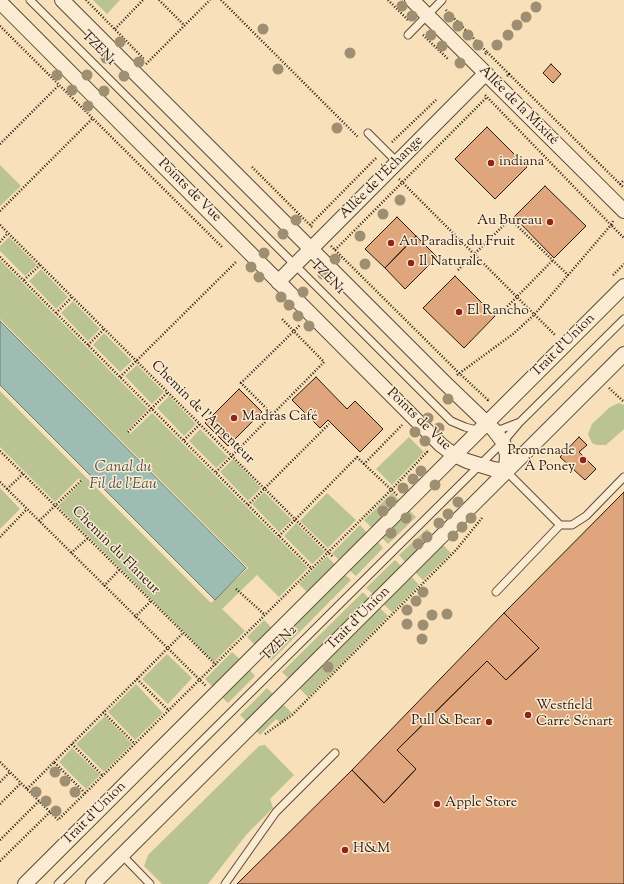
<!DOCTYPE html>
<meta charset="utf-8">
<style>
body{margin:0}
canvas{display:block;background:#f8e0ba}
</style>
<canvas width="624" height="884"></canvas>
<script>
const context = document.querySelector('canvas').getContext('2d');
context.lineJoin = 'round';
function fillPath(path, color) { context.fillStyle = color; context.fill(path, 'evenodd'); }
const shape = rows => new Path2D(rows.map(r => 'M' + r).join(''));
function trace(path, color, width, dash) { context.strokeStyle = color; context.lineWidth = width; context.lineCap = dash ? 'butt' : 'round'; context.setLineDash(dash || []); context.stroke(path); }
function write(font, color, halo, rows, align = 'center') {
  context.font = font + ' "Sorts Mill Goudy",serif'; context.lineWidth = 3; context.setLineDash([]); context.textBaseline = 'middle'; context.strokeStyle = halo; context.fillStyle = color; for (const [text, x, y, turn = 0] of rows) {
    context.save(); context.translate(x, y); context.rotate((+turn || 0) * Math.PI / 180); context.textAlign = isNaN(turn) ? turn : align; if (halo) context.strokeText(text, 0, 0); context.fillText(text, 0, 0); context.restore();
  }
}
fillPath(shape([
 [93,0,120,0,107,14],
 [0,165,21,186,0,206],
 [9,237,37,265,25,276,0,251,0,246],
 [0,260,148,409,127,431,130,434,152,413,308,568,279,597,257,575,222,609,245,631,214,662,58,506,82,482,79,478,55,502,0,447,0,391,211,603,248,568,0,319],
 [41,269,68,297,56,309,29,281],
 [73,301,100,329,88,341,61,313],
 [104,333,132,361,120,372,93,345],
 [137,365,164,392,152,404,125,376],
 [169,396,196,424,184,436,157,408],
 [619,403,624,405,624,429,606,445,597,445,592,443,588,434,592,424,610,407],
 [200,429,228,457,216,468,189,441],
 [409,437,424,452,392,485,376,469],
 [233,459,261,488,248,501,220,472],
 [0,488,20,509,0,529],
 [264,492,292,520,279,532,252,504],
 [327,493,356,520,328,548,300,521],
 [392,493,402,503,374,530,364,520],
 [408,509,416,517,388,544,380,536],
 [296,523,325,552,312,564,284,536],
 [360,525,369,535,342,563,332,553],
 [427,529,435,537,407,564,399,555],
 [376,540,383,548,356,576,347,568],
 [441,543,451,553,423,580,413,570],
 [327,556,337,567,310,595,299,584],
 [395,560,403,568,375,596,366,588],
 [343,573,351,580,271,661,263,653],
 [409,574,419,585,392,612,381,602],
 [363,592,370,600,290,680,282,672],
 [377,605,388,616,308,697,297,686],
 [264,620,273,629,256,646,247,637],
 [232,652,242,661,215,689,205,679],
 [167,654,192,678,168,704,142,679],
 [248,668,255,676,228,703,221,696],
 [136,684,163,713,135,740,108,712],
 [267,688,275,696,248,723,240,715],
 [281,702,292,713,281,723,276,719,260,735,254,729],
 [105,716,132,744,104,772,76,744],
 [265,745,294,775,270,799,273,808,246,835,208,884,162,884,144,866,148,855,259,746],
 [72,748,100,775,86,789,59,762]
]), '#bac392');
const water = shape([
 [0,321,246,568,215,600,0,385,0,321]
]);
fillPath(water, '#9dbdb3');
trace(water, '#6e7b72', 1);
const building = shape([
 [551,64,561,74,553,83,543,73,551,64],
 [487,127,527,167,495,199,455,159,487,127],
 [545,186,586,226,554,258,514,217,545,186],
 [397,217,416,236,385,268,365,249,397,217],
 [416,236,437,257,405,289,385,268,416,236],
 [455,276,495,316,464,348,423,308,455,276],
 [316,377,347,409,355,401,383,429,360,452,328,420,320,428,292,400,316,377],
 [239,389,262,412,228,446,205,423,239,389],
 [579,437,587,445,579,452,596,469,585,480,560,457,579,437],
 [624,492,624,884,237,884,352,770,384,803,416,769,397,750,487,661,506,680,539,648,504,613,624,492],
 [504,613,539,648,506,680,487,661,397,750,416,769,384,803,352,770,504,613]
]);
fillPath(building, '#dfa67d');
trace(building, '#281910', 1);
const service = shape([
 [30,0,451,421,465,427,480,431],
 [408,35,442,0],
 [368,133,397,162],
 [494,430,502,429,520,422,624,319],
 [506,471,560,525],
 [496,592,560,525,572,525,586,516,624,477],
 [122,855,150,884],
 [58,884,503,442,519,423],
 [225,884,276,812,335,753]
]);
const minor = shape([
 [62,0,445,383,494,430,503,442,507,455,506,471],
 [412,0,624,211],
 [0,2,441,445,454,455,467,461,493,469,506,471],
 [278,282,486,73],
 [25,884,624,286],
 [93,884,624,354]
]);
trace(service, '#5c4b3a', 9);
trace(minor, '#5c4b3a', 16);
trace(shape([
 [86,0,144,59],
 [159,0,184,25],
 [221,0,358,137],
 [388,0,408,20],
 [446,10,487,52],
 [0,26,222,247],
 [115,29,143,0],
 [423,35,448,59],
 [485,54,487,52,509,74,507,76],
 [146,64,210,0],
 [509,74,624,188],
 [392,142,436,100],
 [0,144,59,85],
 [252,167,312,227],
 [399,179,555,335],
 [620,184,624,180],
 [0,211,93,118],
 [613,221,611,225,624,238],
 [0,225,333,557],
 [310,225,377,157],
 [0,242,8,233],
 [331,246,459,373,488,400,489,398],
 [335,250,487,97],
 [0,257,312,569],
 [458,270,510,219,569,276],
 [613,275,624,264],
 [24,280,40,265],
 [56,313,72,297],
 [501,313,552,261],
 [88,345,104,329],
 [457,375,513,334,534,315,611,225,485,95],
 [120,377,236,262],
 [609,388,624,402],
 [273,415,241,383,300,325],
 [128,432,167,393],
 [184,440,200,424],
 [0,451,216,665],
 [216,472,324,362,281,318],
 [0,482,206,686],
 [7,489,23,474],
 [397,495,364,464,402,425],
 [248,505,329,424],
 [39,521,81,481],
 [279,536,357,457,364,464],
 [0,537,27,509],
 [71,553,88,538],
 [104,586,119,570],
 [236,589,265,615],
 [135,617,151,601],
 [137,679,169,711],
 [103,712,135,744],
 [265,734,292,715,456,550,482,518],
 [72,744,103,776],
 [0,762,58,820,391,490,427,452,425,450],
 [54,762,183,633],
 [0,782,10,772],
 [27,789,54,762,85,793],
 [0,804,21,783],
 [0,840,39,801],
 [0,861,50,812]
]), '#281910', 2.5, [1, 2]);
trace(service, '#faebd2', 7);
trace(minor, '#faebd2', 14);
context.fillStyle = '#9e8f72';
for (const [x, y] of [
 [402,6],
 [536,7],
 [412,16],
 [449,17],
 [526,17],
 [517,25],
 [458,26],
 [263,29],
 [431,35],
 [468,35],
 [508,35],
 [120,42],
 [478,45],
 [497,45],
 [442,46],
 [350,53],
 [106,58],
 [139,62],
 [460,63],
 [278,69],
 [57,75],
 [87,75],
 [124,76],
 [72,90],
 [104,91],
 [88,106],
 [337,128],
 [400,200],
 [383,214],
 [296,220],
 [283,234],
 [360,236],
 [264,253],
 [335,259],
 [365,264],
 [251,267],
 [323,274],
 [259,277],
 [303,292],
 [281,297],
 [289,305],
 [298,316],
 [309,326],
 [448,399],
 [428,418],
 [439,428],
 [415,432],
 [425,441],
 [421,471],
 [413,479],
 [435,485],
 [403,488],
 [391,502],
 [458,502],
 [383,511],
 [448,514],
 [406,518],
 [471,518],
 [439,523],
 [462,527],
 [391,533],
 [453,536],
 [427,537],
 [418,544],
 [423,592],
 [416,601],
 [407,610],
 [447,614],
 [432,615],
 [407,624],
 [423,625],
 [422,639],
 [328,667],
 [55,772],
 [65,781],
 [36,792],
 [75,792],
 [46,801],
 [56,811]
]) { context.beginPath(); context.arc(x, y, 5.5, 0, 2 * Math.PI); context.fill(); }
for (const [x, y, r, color] of [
 [491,163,4,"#8f2418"],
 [550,222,4,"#8f2418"],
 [391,243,4,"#8f2418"],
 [411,263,4,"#8f2418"],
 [459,312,4,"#8f2418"],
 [234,418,4,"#8f2418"],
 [583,460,4,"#8f2418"],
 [528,715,4,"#8f2418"],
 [489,722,4,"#8f2418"],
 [437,804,4,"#8f2418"],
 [345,850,4,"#8f2418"]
]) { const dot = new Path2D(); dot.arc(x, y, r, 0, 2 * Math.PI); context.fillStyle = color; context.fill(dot); trace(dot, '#faebd2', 1.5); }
write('14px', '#281910', '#faebd2', [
 ["TZEN1",98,49,45],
 ["Allée de la Mixité",518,106,45],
 ["Allée de l'Échange",382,178,-45],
 ["Points de Vue",189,191,45],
 ["TZEN1",327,278,45],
 ["Trait d'Union",564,346,-45],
 ["Chemin de l'Arpenteur",202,413,45],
 ["Points de Vue",418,420,44],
 ["Chemin du Flaneur",115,551,45],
 ["Trait d'Union",359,619,-45],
 ["TZEN2",280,644,-45],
 ["Trait d'Union",95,814,-45]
]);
write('14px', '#281910', '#faebd2', [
 ["indiana",499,163],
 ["Au Bureau",542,222,"right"],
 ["Au Paradis du Fruit",399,243],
 ["Il Naturale",419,263],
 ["El Rancho",467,312],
 ["Madras Café",242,418],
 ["Promenade",575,452,"right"],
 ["À Poney",575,468,"right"],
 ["Westfield",536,707],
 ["Carré Sénart",536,723],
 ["Pull & Bear",481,722,"right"],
 ["Apple Store",445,804],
 ["H&M",353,850]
], 'left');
write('italic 15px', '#515249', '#faebd2', [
 ["Canal du",123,468],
 ["Fil de l'Eau",123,485]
]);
</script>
